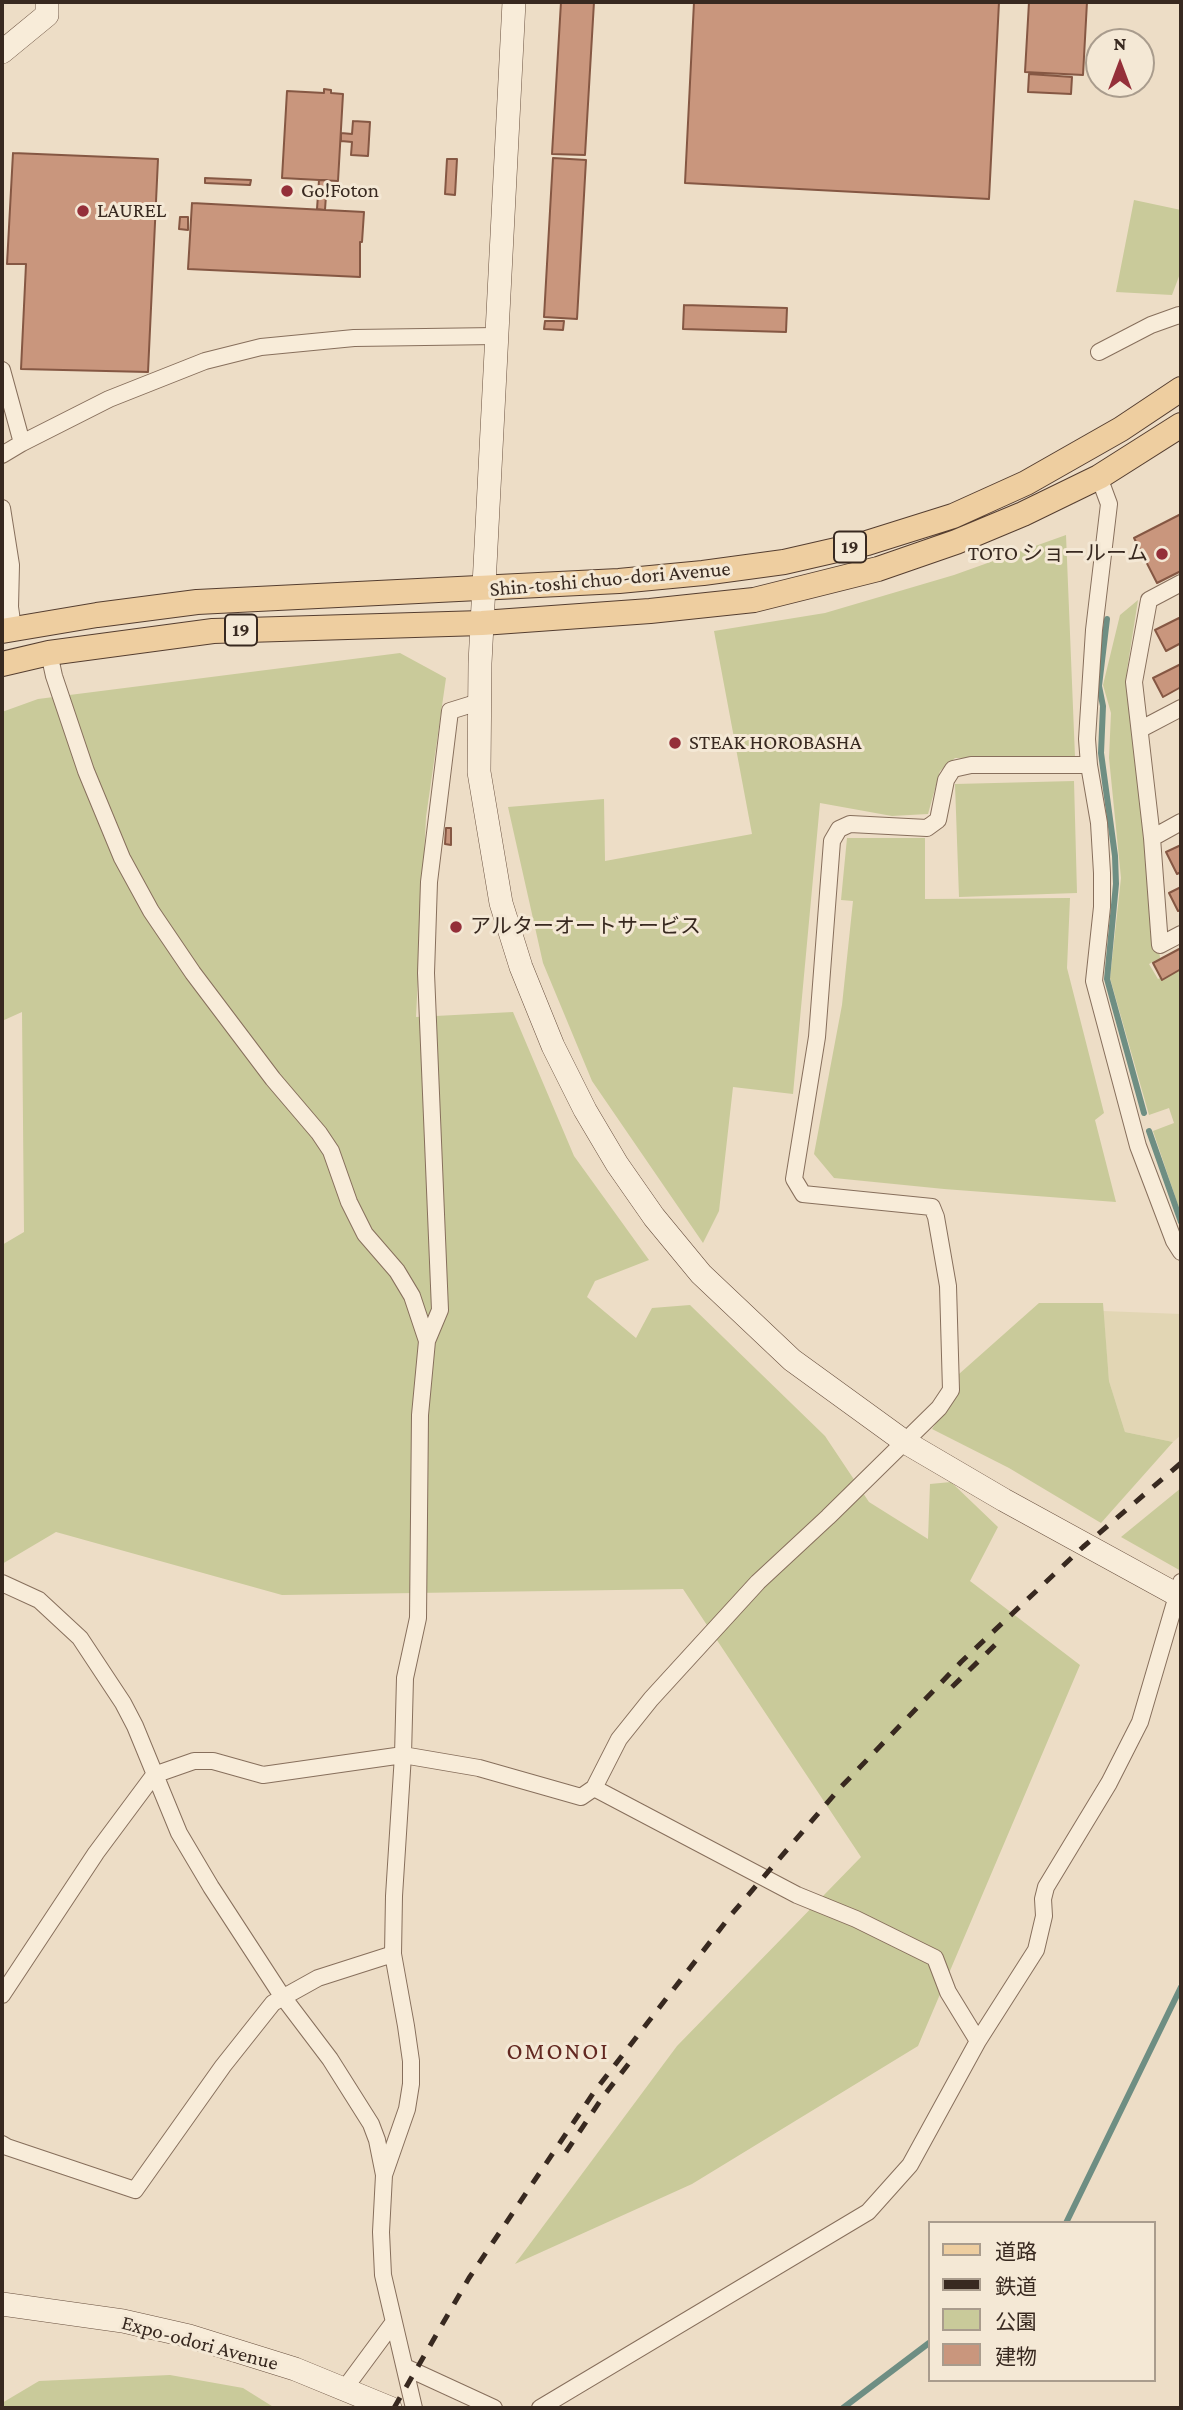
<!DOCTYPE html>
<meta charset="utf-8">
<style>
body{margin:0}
#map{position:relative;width:1183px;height:2410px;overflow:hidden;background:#edddc6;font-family:"Crimson Pro","Noto Sans JP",serif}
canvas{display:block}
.frame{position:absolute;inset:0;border:4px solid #382920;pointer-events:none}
.legend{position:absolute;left:928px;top:2221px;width:228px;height:161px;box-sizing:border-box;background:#f4e8d5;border:2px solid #a99c8d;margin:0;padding:9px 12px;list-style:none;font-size:21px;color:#382920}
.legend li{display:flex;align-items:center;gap:14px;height:35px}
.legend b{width:35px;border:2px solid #a99c8d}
.north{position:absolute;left:1085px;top:28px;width:70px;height:70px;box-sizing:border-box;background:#f4e8d5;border:2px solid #a99c8d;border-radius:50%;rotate:0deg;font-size:19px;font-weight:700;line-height:28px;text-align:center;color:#382920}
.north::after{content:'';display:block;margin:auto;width:24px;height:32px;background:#942f39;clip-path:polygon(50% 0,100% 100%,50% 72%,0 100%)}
</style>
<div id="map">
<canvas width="1183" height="2410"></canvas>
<div class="frame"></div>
<ul class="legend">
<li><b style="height:9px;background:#eecea0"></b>道路</li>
<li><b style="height:9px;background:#382920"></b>鉄道</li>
<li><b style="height:19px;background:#c9ca9a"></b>公園</li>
<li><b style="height:19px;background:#c9967d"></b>建物</li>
</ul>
<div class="north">N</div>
</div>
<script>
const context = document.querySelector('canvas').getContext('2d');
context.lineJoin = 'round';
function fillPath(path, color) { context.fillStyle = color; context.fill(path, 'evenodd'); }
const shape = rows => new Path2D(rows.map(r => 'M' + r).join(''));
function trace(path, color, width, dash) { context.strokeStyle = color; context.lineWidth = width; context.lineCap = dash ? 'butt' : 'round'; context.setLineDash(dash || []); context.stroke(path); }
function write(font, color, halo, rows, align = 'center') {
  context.font = font + ' "Crimson Pro","Noto Sans JP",serif'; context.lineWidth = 6; context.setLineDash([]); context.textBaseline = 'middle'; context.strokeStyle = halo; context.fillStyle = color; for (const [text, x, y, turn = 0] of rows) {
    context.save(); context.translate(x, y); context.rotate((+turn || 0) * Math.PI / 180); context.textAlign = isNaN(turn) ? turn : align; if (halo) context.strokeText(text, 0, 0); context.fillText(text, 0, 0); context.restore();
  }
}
fillPath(shape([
 [1103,1311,1181,1314,1181,1435,1173,1442,1125,1432,1109,1381]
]), '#e2d6b4');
fillPath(shape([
 [1134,200,1181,210,1181,271,1172,295,1116,292],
 [1066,535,1075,757,955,758,940,771,928,814,892,816,820,803,793,1094,733,1087,719,1211,703,1243,592,1081,543,963,508,807,604,799,605,861,752,834,714,631,825,613,954,575],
 [1138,600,1127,670,1160,958,1149,964,1158,979,1181,968,1181,1214,1153,1131,1174,1123,1169,1108,1149,1115,1110,978,1121,878,1109,758,1111,713,1103,685,1120,615],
 [400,653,446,678,426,817,416,1017,513,1012,574,1156,649,1260,595,1281,587,1297,636,1338,652,1308,690,1305,825,1436,869,1502,928,1539,930,1484,951,1482,998,1527,970,1581,1080,1665,918,2046,692,2184,515,2264,677,2046,861,1857,683,1589,282,1595,56,1532,2,1564,2,1245,24,1232,22,1012,2,1021,2,712,38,699],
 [1074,781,1077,893,959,897,955,784],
 [847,838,925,838,925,899,1070,898,1067,968,1104,1113,1095,1120,1116,1202,944,1189,834,1178,814,1154,842,1005,853,901,841,900],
 [1039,1303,1103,1303,1109,1381,1125,1432,1173,1442,1101,1523,1009,1468,932,1429,960,1388,959,1374],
 [1181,1488,1181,1571,1121,1537],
 [170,2375,243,2388,275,2408,2,2408,2,2403,39,2381]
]), '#c9ca9a');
trace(shape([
 [1107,619,1099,686,1103,706,1101,753,1115,856,1116,884,1107,979,1144,1113],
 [1149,1131,1181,1222],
 [1066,2223,1181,1987],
 [843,2408,929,2343]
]), '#6e8e83', 6);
const building = shape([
 [561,2,594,2,585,155,552,154,561,2],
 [694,2,999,2,989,199,685,183,694,2],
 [1029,2,1087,2,1083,75,1025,72,1029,2],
 [1029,74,1072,77,1071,94,1028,92,1029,74],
 [324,89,331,90,331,93,343,94,338,181,282,178,287,91,324,93,324,89],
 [353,121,370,122,368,156,351,155,352,142,341,141,341,133,352,134,353,121],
 [13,153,158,159,148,372,21,369,26,264,7,264,13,153],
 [553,158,586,160,577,319,544,317,553,158],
 [447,159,457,159,455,195,445,194,447,159],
 [205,178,251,180,250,185,205,183,205,178],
 [319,180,327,180,325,210,317,209,319,180],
 [192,203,364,212,362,242,360,242,360,277,188,269,192,203],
 [180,217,188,217,188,230,179,229,180,217],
 [684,305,787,308,786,332,683,329,684,305],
 [545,321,564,321,563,330,544,329,545,321],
 [1181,514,1181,571,1157,583,1134,538,1181,514],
 [1179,618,1181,622,1181,643,1166,651,1155,630,1179,618],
 [1181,664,1181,687,1163,697,1153,678,1181,664],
 [446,828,451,828,451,845,445,844,446,828],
 [1181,845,1181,872,1177,874,1166,852,1181,845],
 [1181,887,1181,910,1178,911,1169,893,1181,887],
 [1181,948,1181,969,1162,980,1153,963,1181,948]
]);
fillPath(building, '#c9967d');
trace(building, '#855743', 2);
const street = shape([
 [1099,352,1151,325,1179,315,1181,316],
 [2,370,22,443,2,455],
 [22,443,109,399,205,361,261,347,354,338,496,336],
 [1099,477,1109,504,1094,630,1087,739,1089,765,1099,823,1102,873,1102,907,1094,981,1138,1146,1174,1241,1181,1252],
 [2,508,11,565,10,607,13,628],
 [1181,583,1149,600,1134,682,1152,838,1160,945,1181,934],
 [49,653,54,676,86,771,122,858,151,911,193,973,273,1079,319,1133,331,1151,349,1202,365,1234,397,1271,412,1296,427,1341],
 [1141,729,1181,708],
 [1152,838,1181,822],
 [2,1583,39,1600,80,1638,123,1703,135,1726,179,1833,211,1887,280,1993,330,2059,371,2124,377,2140,384,2175,381,2232,383,2275,414,2408],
 [594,1788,619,1739,651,1699,758,1582,828,1517,939,1408,951,1390,948,1286,936,1217,932,1207,803,1194,794,1179,817,1037,832,841,839,829,850,824,927,828,938,820,946,780,953,769,971,765,1089,765],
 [2,1995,96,1853,154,1775,194,1761,213,1761,263,1775,403,1755,479,1768,581,1797,594,1788,797,1895,856,1919,935,1958,948,1992,978,2041],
 [2,2144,7,2147,135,2190,223,2066,273,2003,318,1978,393,1954],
 [384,2175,407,2109,411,2084,411,2061,406,2026,393,1954,394,1896,403,1755,405,1678,418,1618,420,1415,427,1341,440,1310,426,973,429,882,450,711,479,702],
 [405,2367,494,2408],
 [345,2388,393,2323],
 [540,2408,868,2212,910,2165,978,2041,1036,1950,1044,1916,1043,1899,1046,1887,1109,1783,1140,1722,1181,1582]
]);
const secondary = shape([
 [514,2,480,663,479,772,501,903,521,967,553,1046,585,1110,617,1164,654,1217,701,1274,792,1360,905,1442,1004,1500,1181,1597],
 [2,52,47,15,47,2],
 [2,2304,123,2321,189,2336,295,2369,390,2408]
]);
const primary = shape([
 [2,631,97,615,197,602,619,581,703,573,784,562,867,543,953,516,1026,483,1121,429,1181,389],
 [2,664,49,653,213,631,482,623,650,611,754,600,878,569,956,542,1023,514,1099,477,1181,425]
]);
trace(street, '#876f5c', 18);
trace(secondary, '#69503f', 24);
trace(primary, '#553e30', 26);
trace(street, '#f8ecd9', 16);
trace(secondary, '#f8ecd9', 23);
trace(primary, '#eecea0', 24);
trace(shape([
 [952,1687,995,1645],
 [566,2152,602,2098,633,2058],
 [394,2408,469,2278,594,2092,731,1915,840,1788,961,1662,1083,1547,1181,1463]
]), '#382920', 5, [12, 12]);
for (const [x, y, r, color] of [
 [287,191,7,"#942f39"],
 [83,211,7,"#942f39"],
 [1162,554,7,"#942f39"],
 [675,743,7,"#942f39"],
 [456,927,7,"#942f39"]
]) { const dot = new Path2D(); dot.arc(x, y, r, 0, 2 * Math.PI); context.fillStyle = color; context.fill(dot); trace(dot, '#f4e8d5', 2.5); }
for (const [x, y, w] of [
 [850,547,32],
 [241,630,32]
]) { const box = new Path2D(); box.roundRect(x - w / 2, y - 15.5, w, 31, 5); context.fillStyle = '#f4e8d5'; context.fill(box); trace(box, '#382920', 2); }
write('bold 19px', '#382920', null, [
 ["19",850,547],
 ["19",241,630]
]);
write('21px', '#382920', '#f4e8d5', [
 ["Go!Foton",301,191],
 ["LAUREL",97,211],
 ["TOTO ショールーム",1148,554,"right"],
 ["STEAK HOROBASHA",689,743],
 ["アルターオートサービス",470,927]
], 'left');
write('21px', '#382920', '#f4e8d5', [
 ["Shin-toshi chuo-dori Avenue",610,579,-5],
 ["Expo-odori Avenue",200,2343,15]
]);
context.letterSpacing = '2px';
write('24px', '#632821', '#f4e8d5', [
 ["OMONOI",558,2052]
]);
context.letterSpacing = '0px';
</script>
